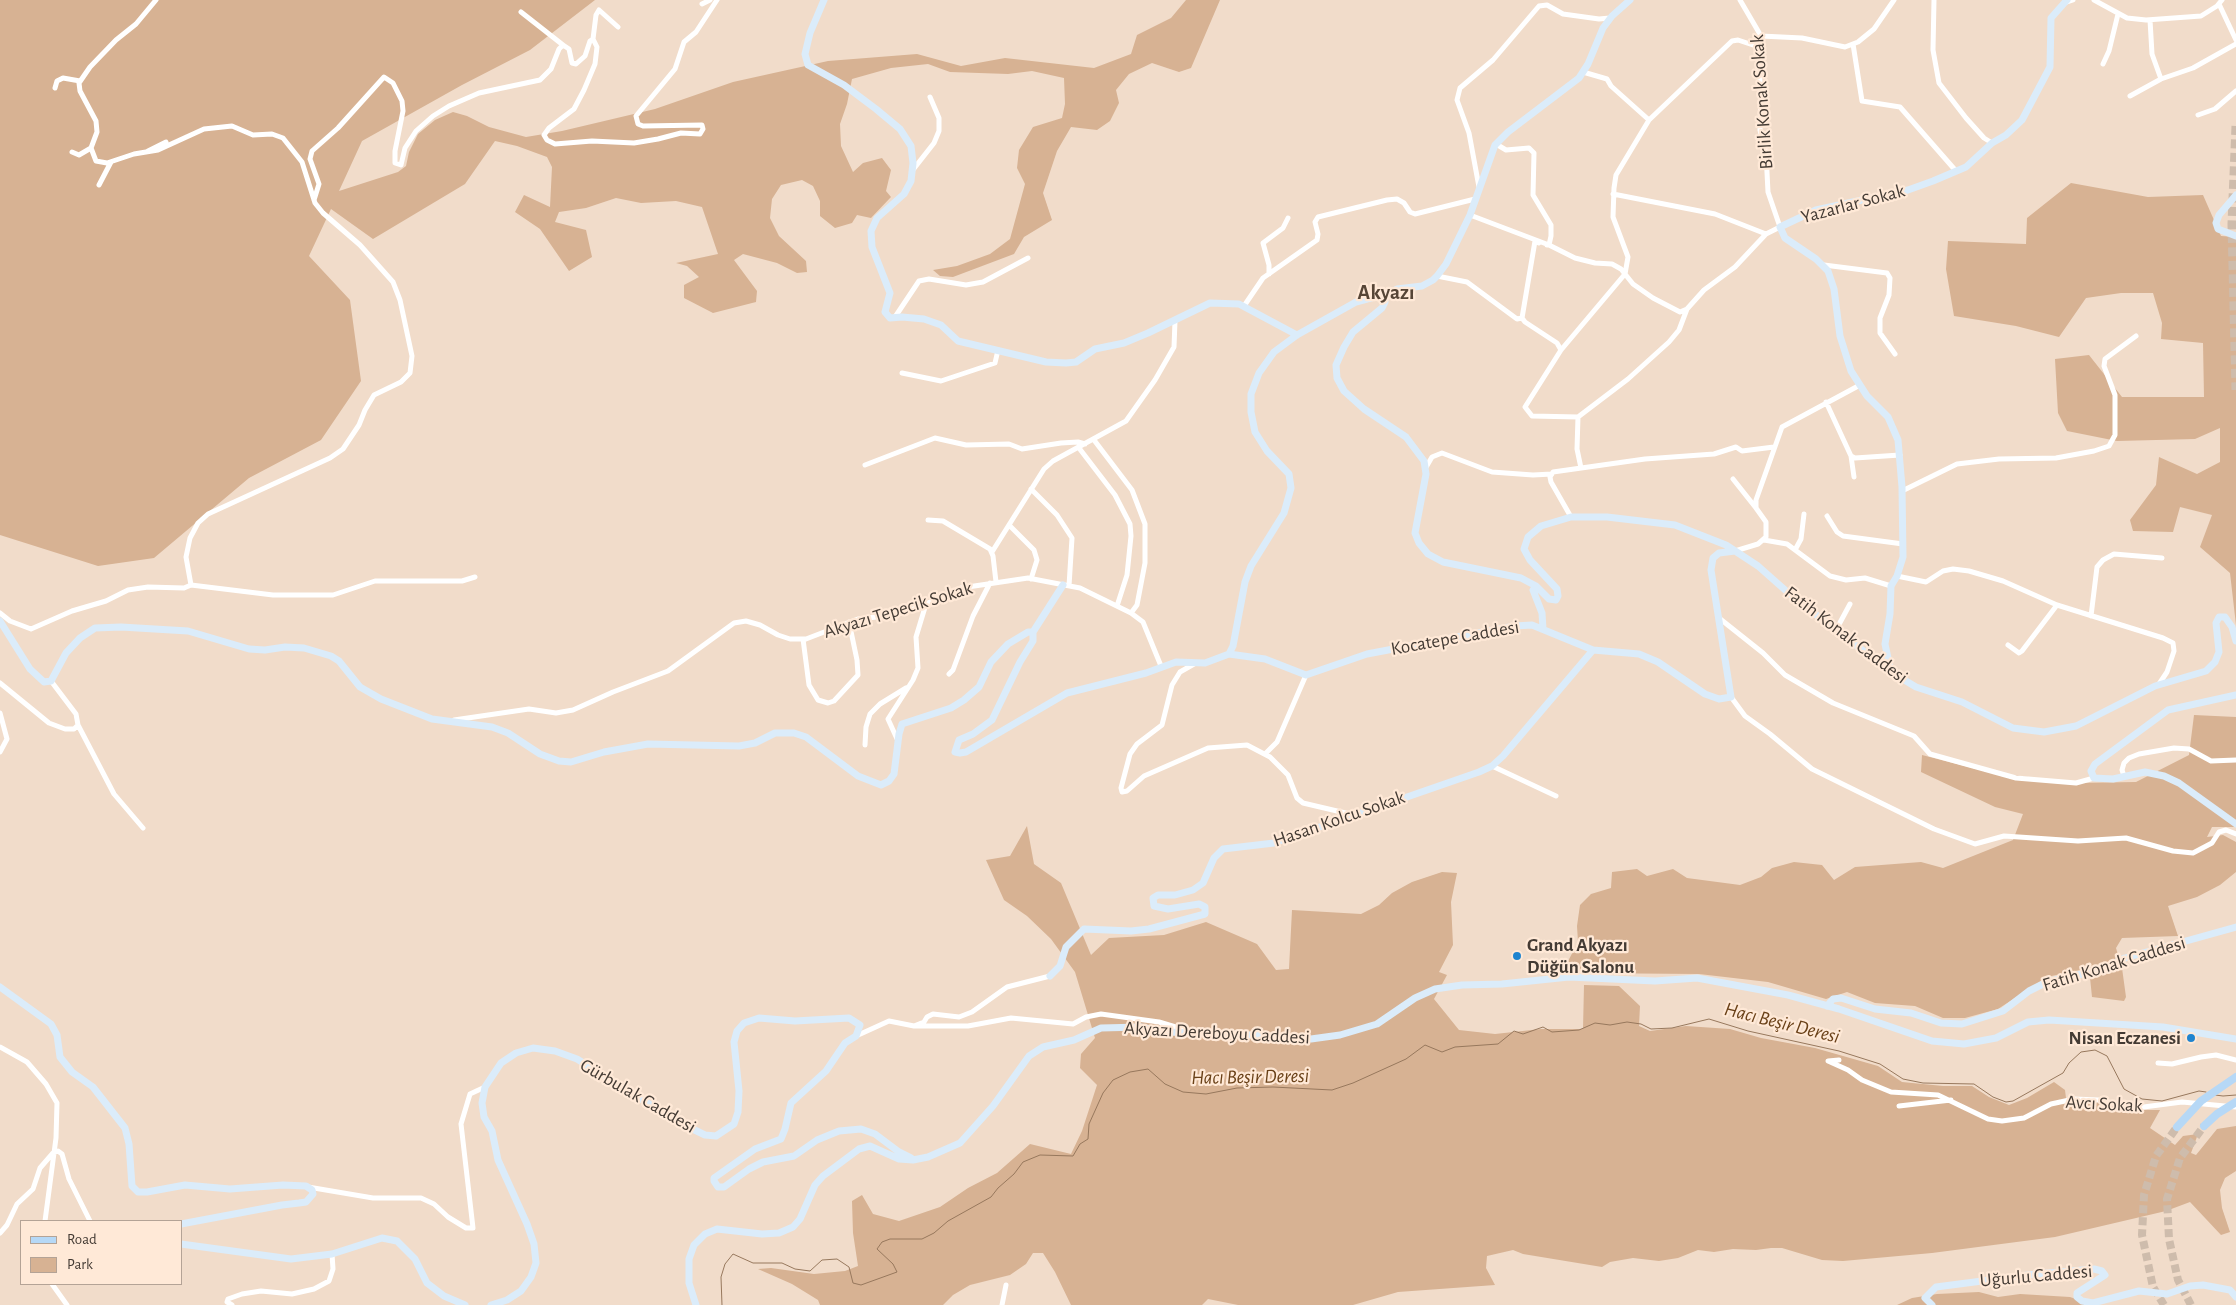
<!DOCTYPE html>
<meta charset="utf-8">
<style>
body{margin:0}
#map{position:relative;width:2236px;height:1305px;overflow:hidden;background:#f1dcca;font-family:"Alegreya Sans",sans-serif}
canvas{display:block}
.legend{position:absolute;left:20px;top:1220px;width:162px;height:65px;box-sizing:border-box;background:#ffe9d7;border:1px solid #b4a396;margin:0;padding:6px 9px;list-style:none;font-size:15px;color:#443b34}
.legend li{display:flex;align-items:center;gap:10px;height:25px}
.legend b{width:25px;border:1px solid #b4a396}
</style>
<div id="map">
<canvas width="2236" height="1305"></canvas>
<ul class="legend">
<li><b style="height:6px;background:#b6d8f6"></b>Road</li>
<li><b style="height:14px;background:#d7b293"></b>Park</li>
</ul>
</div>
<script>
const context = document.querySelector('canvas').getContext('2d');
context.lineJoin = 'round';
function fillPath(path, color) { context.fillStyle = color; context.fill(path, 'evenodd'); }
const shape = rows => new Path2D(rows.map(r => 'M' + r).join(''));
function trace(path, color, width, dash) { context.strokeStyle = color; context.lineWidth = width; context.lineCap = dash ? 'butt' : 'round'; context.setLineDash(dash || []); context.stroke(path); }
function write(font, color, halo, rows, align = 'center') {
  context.font = font + ' "Alegreya Sans",sans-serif'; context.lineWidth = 4.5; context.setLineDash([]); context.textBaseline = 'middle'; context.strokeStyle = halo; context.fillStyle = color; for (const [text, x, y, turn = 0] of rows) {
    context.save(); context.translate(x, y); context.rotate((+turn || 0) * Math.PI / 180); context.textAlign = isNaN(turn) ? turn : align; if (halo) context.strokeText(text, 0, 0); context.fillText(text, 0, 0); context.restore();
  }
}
fillPath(shape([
 [0,0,595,0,530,50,462,85,362,141,339,191,398,172,406,166,409,152,418,134,435,120,453,112,467,116,489,127,526,137,562,131,655,109,733,82,828,61,917,54,961,66,1005,58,1094,68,1131,54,1137,35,1171,18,1186,0,1220,0,1191,68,1179,72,1152,63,1129,74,1116,90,1119,103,1110,121,1097,130,1071,127,1057,151,1043,193,1052,220,1024,237,1014,254,953,277,940,276,933,270,957,266,990,254,1010,239,1025,184,1017,168,1019,150,1033,127,1062,118,1065,104,1064,78,1032,71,1008,74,950,72,928,64,891,68,852,79,847,104,840,124,841,146,853,172,863,163,882,158,891,170,886,191,891,197,871,218,857,215,852,223,835,228,820,216,820,201,813,186,802,180,781,185,772,199,770,218,779,236,806,261,807,272,797,273,777,263,743,254,734,260,757,291,756,302,713,313,684,298,684,285,699,277,687,266,676,263,718,254,702,207,676,201,641,203,616,198,586,208,559,212,555,222,586,230,592,257,569,271,540,229,515,212,524,195,550,207,552,167,547,157,517,146,495,141,465,184,373,239,331,209,309,256,350,300,361,381,321,440,249,478,154,558,98,566,0,535],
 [2071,183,2148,197,2203,195,2221,236,2236,237,2236,625,2230,573,2200,547,2212,515,2180,507,2173,532,2133,531,2130,520,2156,485,2159,457,2197,474,2220,462,2220,428,2195,439,2117,441,2067,431,2058,413,2055,359,2089,355,2122,397,2204,397,2203,343,2161,339,2162,323,2153,293,2121,293,2086,298,2059,337,2016,326,1954,316,1946,269,1948,241,2026,244,2027,218],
 [2194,715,2236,717,2236,827,2212,827,2207,837,2223,835,2236,842,2236,872,2220,885,2197,897,2168,906,2178,936,2122,938,2116,948,2122,968,2126,997,2124,1001,2092,997,2089,968,2047,977,1998,1009,1965,1018,1943,1018,1915,1006,1875,1003,1847,992,1826,999,1768,982,1699,974,1575,973,1566,965,1578,942,1577,926,1580,905,1591,894,1611,888,1612,872,1637,869,1647,876,1673,869,1687,878,1740,885,1761,877,1772,868,1794,862,1822,865,1834,880,1855,867,1921,862,1943,868,2013,840,2023,814,1995,807,1921,772,1922,755,1988,772,2076,783,2136,782,2189,755],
 [1027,826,1034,864,1061,883,1091,955,1109,938,1164,935,1206,922,1257,944,1276,970,1289,969,1292,910,1361,914,1379,905,1392,893,1412,882,1442,872,1457,873,1451,902,1453,945,1439,972,1447,975,1434,999,1459,1030,1495,1034,1541,1029,1583,1029,1584,985,1619,986,1640,1006,1639,1026,1650,1031,1686,1026,1730,1029,1761,1038,1815,1048,1878,1066,1902,1082,1943,1086,1972,1086,1989,1097,2009,1105,2027,1098,2054,1082,2065,1090,2066,1098,2070,1101,2100,1102,2137,1110,2160,1110,2150,1128,2175,1145,2183,1136,2198,1134,2191,1153,2196,1155,2217,1129,2236,1126,2236,1171,2225,1178,2220,1190,2222,1208,2230,1232,2221,1235,2190,1202,2166,1211,2055,1237,1932,1253,1843,1261,1822,1260,1782,1248,1771,1248,1756,1250,1733,1249,1714,1252,1698,1250,1678,1258,1659,1261,1633,1258,1610,1262,1602,1267,1523,1254,1513,1250,1487,1256,1486,1268,1495,1285,1398,1292,1353,1305,1238,1305,1208,1299,1202,1305,1071,1305,1055,1272,1043,1253,1033,1253,1026,1264,1010,1275,970,1285,953,1295,943,1305,820,1305,818,1300,792,1284,758,1269,771,1268,814,1274,845,1271,858,1266,853,1233,852,1201,862,1195,873,1214,899,1221,940,1207,968,1188,997,1173,1030,1144,1071,1154,1082,1131,1097,1085,1080,1068,1081,1054,1095,1038,1075,972,1051,939,1027,916,1004,900,986,860,1010,856],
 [1979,1292,1998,1297,2020,1294,2070,1297,2093,1305,1897,1305,1912,1298,1937,1294]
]), '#d7b293');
trace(shape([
 [2215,1095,2223,1096,2236,1095],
 [722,1305,721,1277,725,1264,733,1254,753,1263,782,1263,795,1269,810,1271,822,1260,837,1259,849,1267,853,1283,861,1285,897,1272,893,1264,877,1249,882,1242,890,1239,922,1239,934,1233,948,1221,991,1197,998,1188,1014,1174,1023,1162,1040,1155,1073,1156,1080,1144,1088,1139,1089,1124,1103,1093,1113,1080,1130,1072,1148,1069,1165,1084,1183,1092,1206,1094,1237,1088,1273,1087,1332,1090,1353,1083,1406,1059,1425,1045,1442,1052,1455,1047,1498,1044,1514,1031,1523,1034,1543,1027,1552,1032,1579,1030,1595,1023,1610,1025,1627,1022,1641,1024,1651,1029,1672,1028,1709,1019,1748,1031,1839,1051,1880,1064,1903,1079,1923,1083,1974,1084,1993,1097,2006,1102,2013,1101,2063,1073,2069,1063,2081,1052,2095,1050,2107,1056,2124,1089,2142,1099,2162,1101,2199,1091,2206,1092]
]), '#97785d', 1);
trace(shape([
 [2164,1305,2153,1287,2142,1235,2144,1195,2156,1156,2177,1127],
 [2191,1305,2178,1280,2169,1239,2167,1199,2180,1158,2204,1126]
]), '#cebcac', 8, [8, 4]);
trace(shape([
 [2236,126,2232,224,2236,390]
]), '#cebcac', 9, [9, 4.5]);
trace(shape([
 [156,0,136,24,116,40,90,67,79,83,80,91,96,121,97,132,91,148,96,161,107,163,134,154,158,150,204,129,232,126,253,135,272,134,283,138,302,162,315,203,323,213,360,245,393,282,400,300,412,356,410,373,401,382,374,395,365,410,359,425,343,449,330,458,208,514,198,523,190,538,186,557,191,585],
 [1934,0,1933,50,1939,83,1966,118,1984,138,1992,143],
 [2094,0,2127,18,2146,20,2201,16,2217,6,2222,0],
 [2064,3,2073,0],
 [702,4,710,0],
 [2219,4,2236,40],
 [521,12,563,45],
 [2150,20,2152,54,2161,79,2193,68,2236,44],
 [1761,36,1802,38,1845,47,1858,42,1874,29,1894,0],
 [593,39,596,15,599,10,618,27],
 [1853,44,1862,101,1900,107,1956,171],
 [2103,64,2109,51,2118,14],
 [1583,72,1607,79,1611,86,1649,120],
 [55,88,57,81,63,78,80,81],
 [2130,96,2161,79],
 [2198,115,2215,109,2236,91],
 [1496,144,1506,150,1529,148,1534,153,1533,195,1551,225,1551,236,1549,245,1547,245],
 [148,151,166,142],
 [72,152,79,155,91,148],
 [912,171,934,143,939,131,939,118,930,97],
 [99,185,111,162],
 [1479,187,1469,133,1457,100,1460,88,1493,60,1539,6,1547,5,1563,14,1599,19,1610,18],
 [1613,194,1715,214,1766,234],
 [314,200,319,184,310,159,312,151,338,128,384,77,393,83,402,101,403,111,395,151,395,163,401,165,405,148,416,131,433,116,449,106,479,93,540,80,551,69,559,49,563,45,569,49,572,63,576,64,585,56,590,41,593,39,597,47,595,64,584,90,574,109,549,128,544,135,547,140,555,144,592,141,634,143,658,139,681,133,700,134,703,129,702,125,643,126,638,124,636,116,675,69,684,42,696,32,717,0],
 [1470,215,1549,245,1575,258,1595,263,1612,264,1621,269,1633,284,1653,298,1680,312,1687,309,1704,290,1735,267,1766,234,1780,227,1768,192,1766,153,1760,130,1761,88,1758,66,1761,36,1740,0],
 [1824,265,1887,273,1890,278,1889,295,1880,318,1880,333,1895,354],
 [1269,274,1269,265,1263,243,1283,228,1288,218],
 [1437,276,1467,282,1517,319,1522,318,1525,322,1557,343,1561,350],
 [1244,306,1263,278,1317,240,1318,234,1315,222,1318,217,1387,200,1397,199,1404,203,1410,212,1415,214,1475,199],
 [1687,309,1679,330,1669,342,1628,379,1578,417,1532,416,1525,407,1561,350,1625,274,1628,257,1613,217,1614,188,1616,175,1649,120,1732,41,1738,40,1759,47],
 [895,317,919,281,929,279,966,285,983,282,1028,258],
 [1522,318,1535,241,1539,243],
 [902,373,941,381,995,363,998,350],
 [1826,402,1851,456,1855,458,1900,455],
 [1578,417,1577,449,1581,468],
 [1094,440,1132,490,1145,524,1145,563,1137,605,1131,613],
 [1079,448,1115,495,1130,524,1131,536,1127,575,1117,606],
 [1851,456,1854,477],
 [865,465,935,438,966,445,1009,444,1022,449,1061,443,1078,442,1085,444],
 [1425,469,1432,457,1442,453,1492,472,1533,475,1552,474],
 [1733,479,1756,508],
 [1031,489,1057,515,1072,538,1069,586],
 [1902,491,1957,464,1999,459,2056,458,2094,451,2109,446,2115,435,2115,395,2104,366,2105,359,2136,336],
 [1827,516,1837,532,1843,536,1903,544],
 [1571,517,1551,482,1550,477,1553,472,1645,459,1714,454,1736,447,1742,451,1774,447],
 [928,520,943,521,990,549,993,556,996,582],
 [1009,525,1034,550,1037,560,1031,579],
 [1764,540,1787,544,1830,576,1846,580,1865,578,1891,586],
 [1795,550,1801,539,1804,514],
 [1735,551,1758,544,1766,537,1766,522,1756,508,1756,500,1782,427,1860,385],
 [992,552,1044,469,1053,461,1126,421,1155,380,1174,347,1175,321],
 [1897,576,1926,582,1943,571,1953,569,1969,571,2003,581,2057,605,2163,638,2173,643,2174,651,2167,672,2159,684],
 [0,613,10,621,31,629,72,611,106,601,128,590,148,587,184,588,191,585,273,595,333,595,375,581,462,581,475,577],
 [2091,616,2097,567,2103,560,2114,554,2162,558],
 [1719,618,1763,653,1785,675,1833,703,1914,736,1930,754,2016,778,2076,783,2094,778],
 [1836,630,1850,604],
 [803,639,809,685,818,700,828,703,834,701,858,675,857,660,849,622],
 [2008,645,2019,653,2022,651,2057,605],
 [1194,664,1180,672,1172,685,1162,725,1137,744,1130,754,1121,788,1122,792,1127,791,1144,776,1208,748,1247,745,1270,757,1288,775,1297,798,1303,803,1354,815],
 [949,674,953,670,973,616,990,583],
 [0,683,49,723,65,729,74,729,78,725,76,714,51,681],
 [1731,697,1745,716,1770,734,1812,769,1934,829,1975,844,2004,836,2078,841,2126,838,2173,851,2193,853,2212,843,2219,832,2226,830,2236,834],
 [0,713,7,739,0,752],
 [454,720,529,709,556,713,573,710,613,692,668,671,734,623,746,621,760,625,778,635,790,639,806,639,858,619,895,615,919,607,961,588,1028,578,1080,588,1131,613,1143,622,1161,666],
 [78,725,114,794,143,828],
 [898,741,888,719,913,680,918,668,916,637,926,604],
 [865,745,866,727,870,714,880,704,906,688],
 [1265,754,1277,742,1306,675],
 [1492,766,1556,796],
 [2124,776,2122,770,2124,763,2129,758,2139,754,2174,748,2189,749,2211,761,2236,760],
 [914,1026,968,1026,1011,1018,1073,1024,1086,1017,1101,1014,1159,1022,1189,1031],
 [856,1036,889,1021,914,1026,924,1022,927,1017,933,1014,959,1017,972,1012,1007,987,1050,976],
 [0,1047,27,1062,46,1084,57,1103,56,1138,45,1221],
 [1839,1060,1828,1061,1848,1070,1862,1080,1891,1092,1938,1095,1988,1119,2002,1121,2024,1118,2051,1104,2074,1099,2098,1100,2136,1108,2182,1102,2236,1107],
 [2158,1063,2172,1064,2201,1057,2216,1055,2236,1060],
 [1899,1106,1951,1100],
 [308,1187,373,1198,421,1198,434,1204,448,1217,466,1228,473,1228,461,1124,470,1094,485,1087],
 [0,1233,7,1225,17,1204,33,1189,40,1168,53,1153,58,1151,62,1154,69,1179,90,1221],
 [52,1284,67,1305],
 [232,1305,227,1302,228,1299,242,1294,261,1291,292,1294,314,1289,329,1281,333,1269,332,1254],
 [1002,1305,1006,1285]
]), '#fff', 5);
trace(shape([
 [824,0,810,33,805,54,808,65,844,85,876,109,900,129,911,146,913,163,911,181,904,194,877,218,871,231,872,247,890,293,885,312,890,318,902,317,924,319,941,325,958,341,1046,362,1066,363,1076,362,1095,349,1124,343,1148,333,1210,303,1239,304,1297,335],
 [2236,195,2219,215,2216,223,2218,229,2236,236],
 [1383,297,1385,302,1382,308,1353,332,1344,347,1336,365,1337,378,1344,391,1364,409,1406,437,1424,461,1426,474,1415,533,1419,543,1428,554,1443,562,1521,578,1536,586,1549,599,1556,600,1558,596,1557,589,1530,560,1524,549,1528,537,1541,526,1571,517,1607,517,1675,525,1726,545,1758,566,1793,597,1891,672,1916,687,1962,702,2013,728,2044,732,2076,726,2155,686,2206,671,2215,662,2219,652,2216,623,2219,617,2225,617,2232,627,2236,641],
 [1383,297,1397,289,1422,286,1433,280,1437,276,1446,264,1470,215,1495,145,1508,132,1579,78,1588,64,1603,28,1612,16,1630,0],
 [1536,586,1533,590,1542,613,1543,629],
 [0,621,30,669,44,682,51,681,66,653,80,638,95,628,121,627,188,631,249,649,265,650,285,647,304,648,331,656,339,661,360,687,381,699,432,719,492,727,508,733,540,754,559,761,571,762,604,752,648,744,739,746,755,743,775,733,794,733,806,737,858,776,881,785,889,781,894,774,899,734,902,724,951,708,964,700,979,687,991,662,1008,644,1028,632,1033,632,1033,641,1020,662,992,720,973,734,959,740,955,752,960,753,966,752,1067,693,1146,673,1176,662,1205,663,1229,654,1233,646,1245,582,1251,566,1284,513,1291,488,1289,474,1267,451,1255,432,1251,412,1251,394,1259,373,1274,352,1297,335,1356,302,1378,296,1383,297],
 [1033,632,1063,585],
 [1229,654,1265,659,1306,675,1367,654,1515,626,1532,625,1593,650,1639,654,1658,662,1705,694,1719,699,1731,697,1711,570,1713,558,1719,553,1735,551],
 [1891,672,1885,644,1890,614,1891,586,1897,576,1903,557,1902,487,1898,440,1888,417,1867,396,1851,371,1840,336,1834,289,1828,271,1816,259,1785,238,1780,227,1816,210,1908,190,1933,181,1966,167,1992,143,2006,135,2022,120,2050,67,2051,18,2067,0],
 [2236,695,2168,710,2095,764,2091,771,2094,778,2113,779,2145,772,2164,776,2179,783,2236,824],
 [1050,976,1060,966,1066,947,1084,929,1131,931,1149,929,1205,914,1205,907,1199,904,1168,909,1154,906,1153,898,1158,895,1175,895,1193,890,1203,883,1214,858,1223,849,1274,843,1354,815,1393,804,1407,797,1479,772,1492,766,1503,756,1593,650],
 [0,987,51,1024,57,1035,60,1057,72,1072,93,1087,125,1128,129,1144,132,1186,138,1192,147,1192,185,1185,230,1189,283,1185,306,1186,312,1190,313,1194,306,1202,299,1203,282,1205,181,1224],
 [1827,1006,1833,999,1841,998,1875,1009,1911,1013,1941,1023,1962,1024,2003,1011,2029,991,2047,982,2100,970,2125,958,2236,927],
 [181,1244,291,1259,332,1254,382,1238,397,1241,415,1259,427,1283,444,1296,465,1305],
 [491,1305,507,1300,521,1291,531,1277,536,1263,534,1244,527,1224,498,1160,492,1131,484,1117,482,1103,485,1087,501,1063,516,1053,533,1048,555,1051,577,1059,678,1122,705,1135,716,1136,734,1124,738,1112,739,1091,734,1042,737,1031,744,1023,759,1018,795,1021,849,1018,860,1025,856,1036,845,1043,826,1071,791,1103,785,1129,781,1139,755,1149,714,1178,714,1181,718,1187,724,1187,749,1169,763,1162,794,1156,817,1140,839,1131,861,1129,875,1134,899,1152,911,1158],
 [696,1305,689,1283,689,1259,694,1245,705,1234,717,1229,762,1234,779,1233,793,1227,800,1219,815,1185,823,1176,859,1149,870,1146,899,1159,913,1160,928,1157,960,1143,993,1106,1029,1056,1043,1047,1074,1040,1101,1028,1141,1027,1165,1032,1236,1034,1311,1039,1340,1035,1377,1024,1415,998,1435,989,1462,985,1502,984,1569,977,1655,981,1697,978,1788,995,1839,1009,1932,1041,1964,1044,1996,1038,2028,1022,2049,1020,2163,1027,2236,1039],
 [1932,1305,1925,1298,1936,1287,2036,1274,2094,1269,2102,1271,2105,1275,2077,1293,2077,1297,2082,1301,2093,1303,2139,1291,2167,1294,2190,1286,2203,1285,2230,1290,2236,1297]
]), '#dbecfa', 7);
trace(shape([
 [2204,1126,2217,1114,2236,1102],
 [2177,1127,2201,1101,2236,1077]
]), '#b6d8f6', 8);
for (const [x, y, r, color] of [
 [1517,956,5,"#1f84cf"],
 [2191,1038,5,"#1f84cf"]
]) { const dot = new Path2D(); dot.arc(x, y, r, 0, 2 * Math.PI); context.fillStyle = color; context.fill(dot); trace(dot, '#ffe9d7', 2); }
write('19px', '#443b34', '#ffe9d7', [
 ["Birlik Konak Sokak",1762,102,-94],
 ["Yazarlar Sokak",1853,204,-15],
 ["Akyazı Tepecik Sokak",898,610,-17],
 ["Fatih Konak Caddesi",1846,635,37],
 ["Kocatepe Caddesi",1455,638,-10],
 ["Hasan Kolcu Sokak",1339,819,-19],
 ["Fatih Konak Caddesi",2114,964,-17],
 ["Akyazı Dereboyu Caddesi",1217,1033,3],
 ["Gürbulak Caddesi",638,1096,30],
 ["Avcı Sokak",2104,1104,3],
 ["Uğurlu Caddesi",2036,1276,-5]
]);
write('bold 19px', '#443b34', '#ffe9d7', [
 ["Grand Akyazı",1527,945],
 ["Düğün Salonu",1527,967],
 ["Nisan Eczanesi",2181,1038,"right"]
], 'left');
write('italic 20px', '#6a4118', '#ffe9d7', [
 ["Hacı Beşir Deresi",1782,1023,14],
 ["Hacı Beşir Deresi",1250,1077,-1]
]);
write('bold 21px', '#564536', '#ffe9d7', [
 ["Akyazı",1386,293]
]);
</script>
